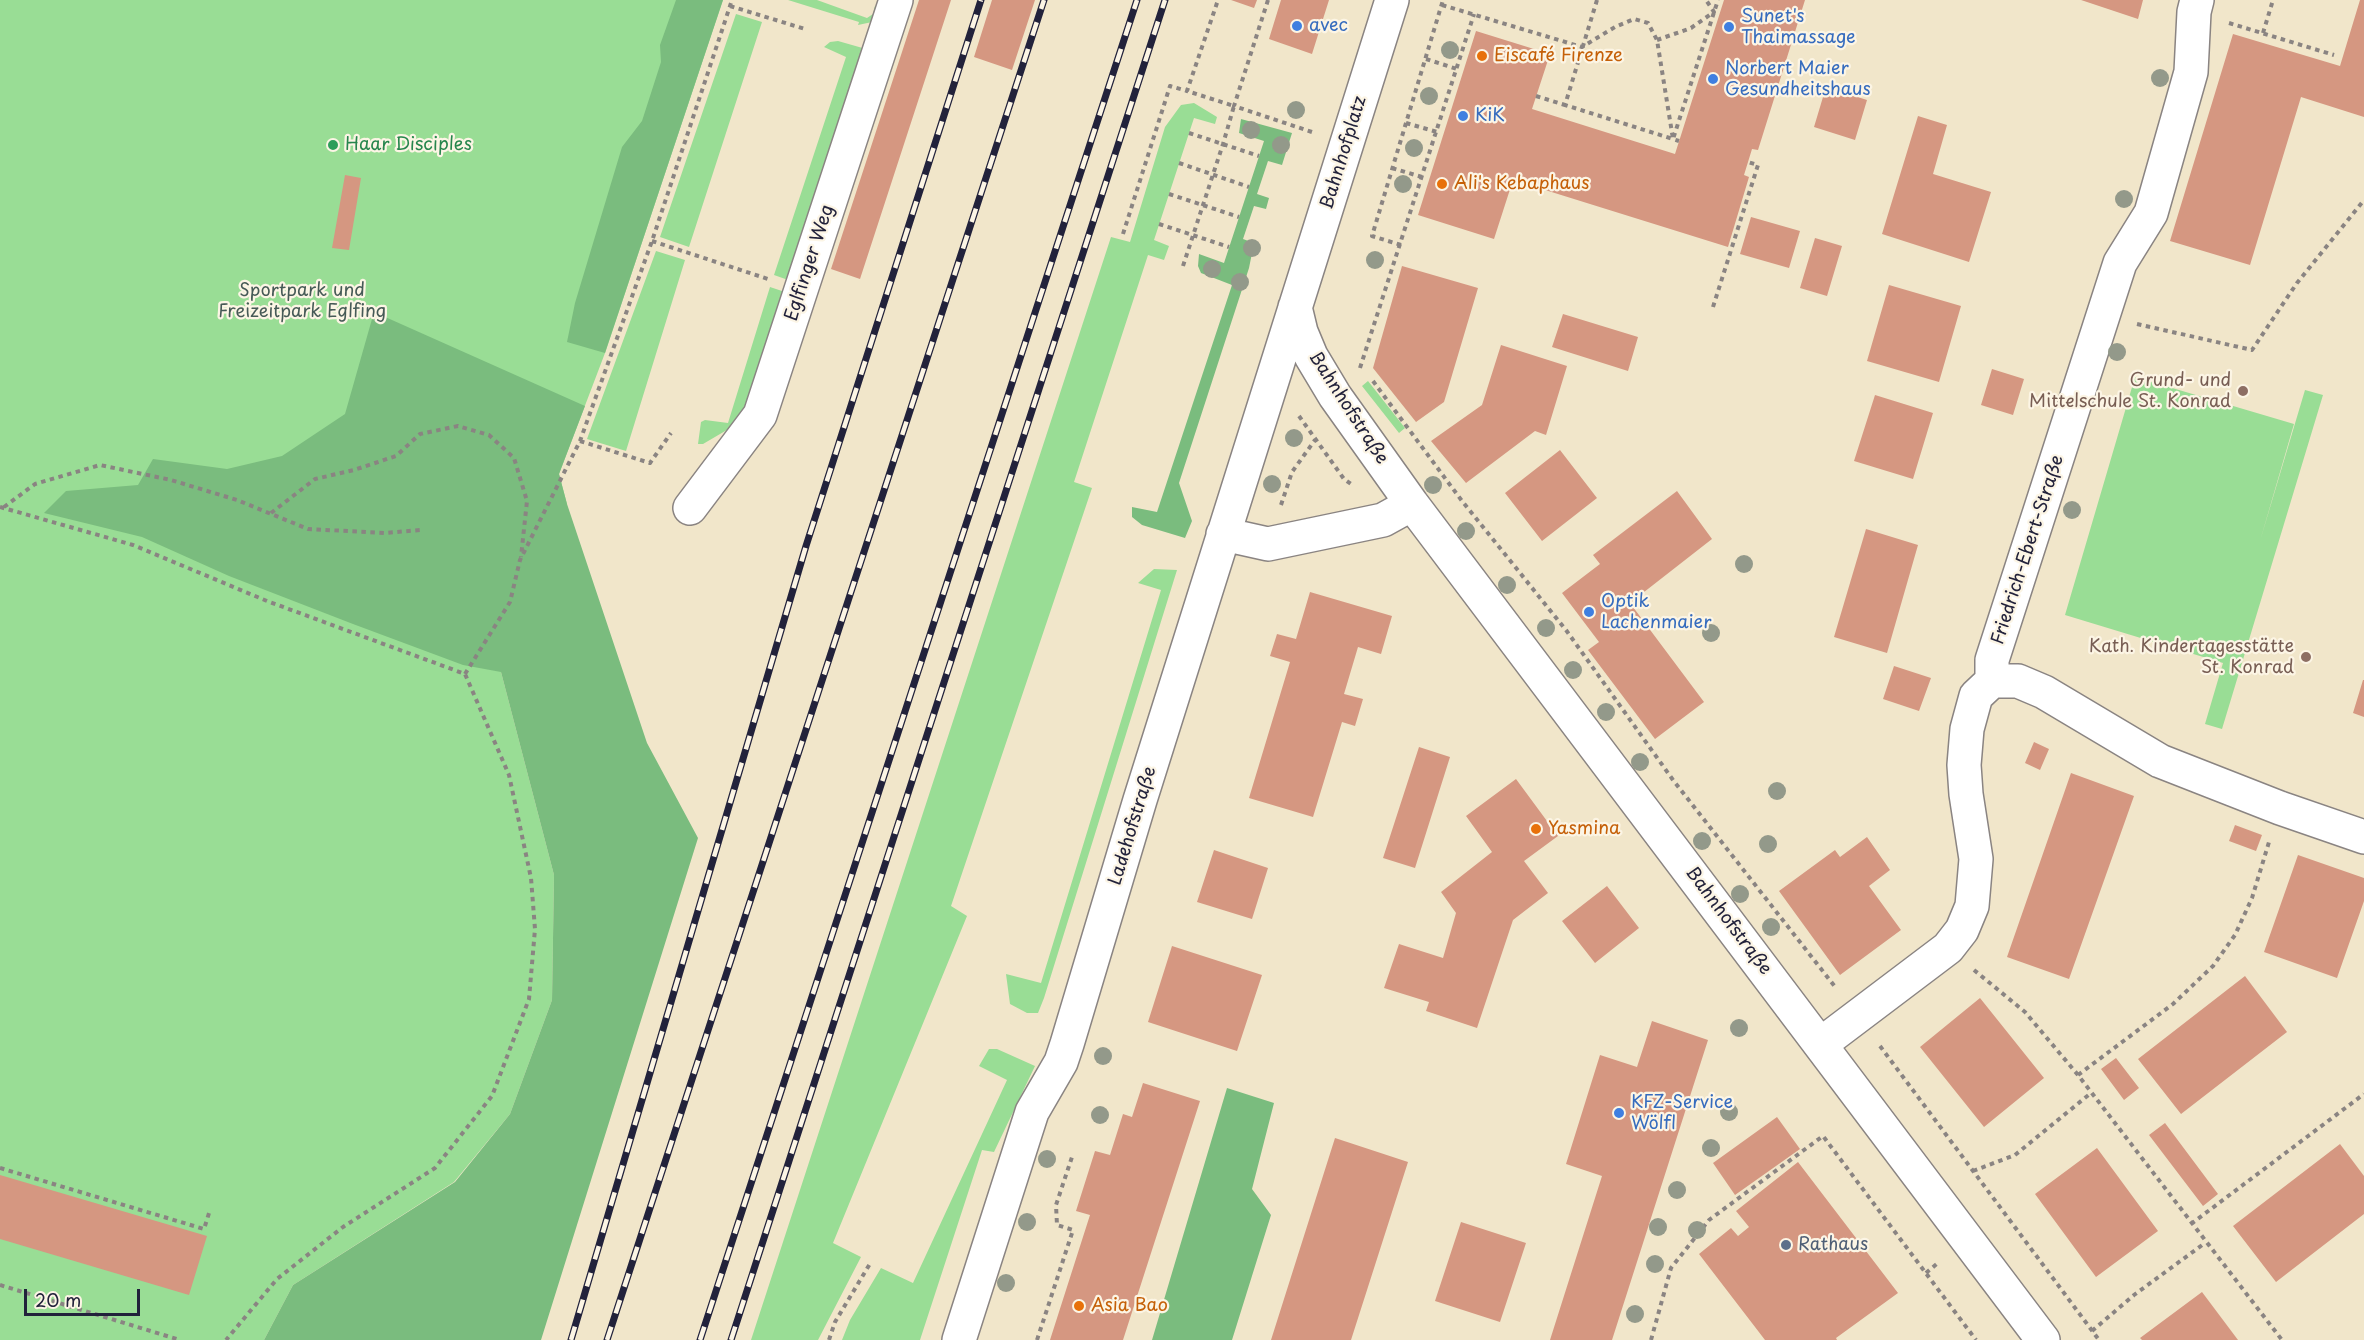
<!DOCTYPE html>
<meta charset="utf-8">
<style>
body{margin:0}
#map{position:relative;width:2364px;height:1340px;overflow:hidden;background:#f1e6ca;font-family:"Playpen Sans",sans-serif}
canvas{display:block}
.scale{position:absolute;left:24px;top:1289px;width:116px;height:27px;box-sizing:border-box;border:3px solid #22223b;border-top:0;padding-left:8px;font-size:18px;line-height:21px;white-space:nowrap;color:#22223b;-webkit-text-stroke:4px #fcf5e5;paint-order:stroke}
</style>
<div id="map">
<canvas width="2364" height="1340"></canvas>
<div class="scale">20 m</div>
</div>
<script>
const context = document.querySelector('canvas').getContext('2d');
context.lineJoin = 'round';
function fillPath(path, color) { context.fillStyle = color; context.fill(path, 'evenodd'); }
const shape = rows => new Path2D(rows.map(r => 'M' + r).join(''));
function trace(path, color, width, dash) { context.strokeStyle = color; context.lineWidth = width; context.lineCap = dash ? 'butt' : 'round'; context.setLineDash(dash || []); context.stroke(path); }
function write(font, color, halo, rows, align = 'center') {
  context.font = font + ' "Playpen Sans",sans-serif'; context.lineWidth = 4.5; context.setLineDash([]); context.textBaseline = 'middle'; context.strokeStyle = halo; context.fillStyle = color; for (const [text, x, y, turn = 0] of rows) {
    context.save(); context.translate(x, y); context.rotate((+turn || 0) * Math.PI / 180); context.textAlign = isNaN(turn) ? turn : align; if (halo) context.strokeText(text, 0, 0); context.fillText(text, 0, 0); context.restore();
  }
}
fillPath(shape([
 [0,0,723,0,605,353,559,474,567,504,501,672,554,875,552,1000,510,1114,454,1182,293,1285,264,1340,0,1340],
 [788,0,817,0,867,18,873,14,875,6,879,9,872,22,858,25,859,22],
 [736,14,762,22,689,247,660,237],
 [838,41,866,49,791,281,774,275,846,57,824,47,830,42],
 [1194,103,1217,117,1215,124,1194,118,1154,240,1169,246,1164,260,1148,255,1074,482,1092,488,951,906,967,916,833,1243,861,1257,818,1340,751,1340,1111,237,1130,242,1165,127,1181,105],
 [656,251,685,260,626,451,587,439],
 [770,287,788,293,743,412,732,427,703,444,698,444,701,422,705,420,728,423],
 [2135,377,2294,424,2260,541,2305,390,2323,395,2222,729,2205,724,2223,663,2065,615],
 [1368,381,1405,428,1399,433,1362,386],
 [1154,569,1177,570,1044,998,1038,1013,1027,1013,1010,1004,1006,974,1041,983,1161,590,1138,583],
 [989,1049,997,1049,1035,1066,994,1152,982,1150,920,1340,842,1340,850,1320,881,1268,913,1283,1007,1080,979,1066]
]), '#99dd95');
fillPath(shape([
 [676,0,723,0,605,353,567,342,575,303,622,147,642,121,661,62,660,45],
 [1241,119,1292,133,1282,165,1268,161,1257,194,1269,198,1266,209,1254,206,1243,239,1254,243,1249,268,1179,483,1192,521,1185,538,1142,525,1132,517,1132,507,1157,512,1232,285,1201,273,1198,266,1199,254,1224,263,1264,141,1239,133],
 [374,312,585,406,559,474,567,504,647,743,698,838,541,1340,264,1340,293,1285,455,1182,510,1114,552,1000,554,875,501,672,463,665,353,624,229,576,142,537,44,513,66,491,138,485,153,459,227,469,282,456,345,414],
 [1227,1088,1274,1103,1252,1189,1271,1215,1232,1340,1152,1340]
]), '#7abc7e');
fillPath(shape([
 [919,0,951,0,860,279,831,269],
 [992,0,1035,0,1012,70,974,57],
 [1231,0,1257,0,1254,8],
 [1281,0,1329,0,1312,54,1269,39],
 [1724,0,1805,0,1758,150,1752,149,1744,175,1749,177,1728,247,1513,180,1494,239,1418,215,1476,31,1550,54,1532,109,1675,154],
 [2081,0,2143,0,2138,19],
 [2360,0,2364,0,2364,117,2301,97,2250,265,2170,241,2233,34,2340,66],
 [1826,87,1867,100,1855,140,1814,127],
 [1918,116,1947,125,1933,174,1991,192,1969,262,1882,234],
 [345,175,361,178,349,250,332,248],
 [1751,217,1800,231,1789,268,1740,254],
 [1815,238,1842,246,1827,296,1800,288],
 [1402,266,1478,288,1444,402,1416,422,1373,368],
 [1889,285,1961,306,1939,382,1867,361],
 [1563,314,1638,337,1628,371,1552,347],
 [1501,345,1567,366,1546,435,1535,431,1466,483,1431,441,1482,405],
 [1992,369,2024,379,2013,415,1981,405],
 [1875,395,1933,413,1913,479,1854,461],
 [1560,450,1597,498,1542,541,1505,493],
 [1677,491,1712,539,1630,603,1704,702,1655,739,1588,650,1599,642,1562,593,1600,564,1593,555],
 [1866,529,1918,545,1887,653,1834,637],
 [1310,592,1392,616,1381,654,1358,647,1344,694,1363,699,1355,726,1342,722,1313,817,1249,798,1290,662,1270,656,1277,634,1296,639],
 [1894,666,1931,678,1919,711,1883,699],
 [2363,680,2364,680,2364,717,2353,713],
 [2034,742,2049,749,2040,770,2025,763],
 [1419,747,1450,757,1415,868,1383,858],
 [2071,773,2134,796,2069,979,2007,957],
 [1516,779,1558,836,1524,861,1548,893,1513,920,1477,1028,1426,1011,1429,1002,1384,988,1399,944,1443,958,1456,913,1441,892,1492,852,1466,816],
 [2235,825,2262,835,2256,851,2229,841],
 [1867,837,1890,870,1869,886,1901,930,1840,975,1779,891,1835,850,1840,857],
 [1214,850,1268,868,1252,919,1197,902],
 [2298,855,2364,878,2364,901,2337,978,2264,952],
 [1607,886,1639,928,1595,963,1562,921],
 [1172,946,1262,975,1237,1051,1148,1022],
 [2245,976,2287,1032,2181,1114,2138,1059],
 [1980,998,2044,1078,1984,1127,1920,1047],
 [1652,1021,1708,1040,1612,1340,1550,1340,1602,1176,1566,1164,1600,1055,1637,1067],
 [2116,1058,2139,1088,2124,1100,2101,1069],
 [1143,1083,1200,1101,1123,1340,1050,1340,1090,1215,1076,1211,1095,1151,1110,1155,1123,1114,1132,1117],
 [1777,1117,1800,1149,1735,1195,1713,1163],
 [2165,1123,2218,1194,2203,1206,2149,1135],
 [1335,1138,1408,1162,1351,1340,1271,1340],
 [2340,1144,2364,1176,2364,1214,2276,1282,2233,1226],
 [2097,1148,2158,1231,2096,1277,2035,1194],
 [1798,1162,1898,1293,1836,1338,1837,1340,1765,1340,1699,1254,1731,1228,1738,1236,1749,1227,1736,1211],
 [0,1175,207,1236,189,1295,0,1239],
 [1461,1222,1526,1243,1500,1322,1435,1301],
 [2202,1292,2238,1340,2142,1340,2140,1338]
]), '#d59781');
const minor = shape([
 [1295,307,1301,332,1311,356,1335,396,1412,504,2043,1340],
 [690,508,760,415,896,0],
 [1223,534,1268,544,1383,520,1412,504],
 [1992,681,2018,681,2044,692,2160,761,2280,808,2364,837],
 [1821,1044,1948,948,1962,930,1972,906,1976,859,1966,794,1964,765,1967,729,1976,696,1992,681,1992,660,2120,263,2151,213,2191,72,2194,12,2197,0],
 [959,1340,1032,1112,1061,1062,1067,1044,1140,800,1392,0]
]);
trace(minor, '#8a8482', 36);
trace(shape([
 [1268,0,1234,106,1312,132],
 [1597,0,1565,105,1673,139,1718,0],
 [1442,5,1582,47,1615,27,1634,19,1648,23,1657,40,1673,139,1679,141],
 [730,6,805,29],
 [2229,23,2334,55],
 [2263,33,2273,0],
 [1657,40,1691,28,1714,12,1706,0],
 [1426,59,1457,69],
 [1536,96,1565,105],
 [1406,123,1437,132],
 [1189,133,1259,156],
 [1179,163,1249,187],
 [1392,168,1422,177],
 [1169,194,1239,217],
 [1159,224,1229,247],
 [1123,234,1170,86,1187,91],
 [652,241,768,279],
 [1401,245,1372,236,1443,0],
 [1183,266,1223,144,1234,106,1187,91,1218,0],
 [1713,307,1758,165,1748,162],
 [2137,324,2252,350,2297,283,2364,200],
 [1360,368,1474,14],
 [1373,381,1462,501,1566,630,1673,780,1836,988],
 [1299,416,1344,479,1351,484],
 [580,441,650,463,671,433],
 [1281,505,1292,472,1315,440],
 [0,507,133,545,267,601,465,674,509,775,531,878,535,929,529,999,492,1096,435,1168,343,1227,277,1279,226,1340],
 [4,507,35,484,100,465,171,480,237,500,308,529,385,533,420,530],
 [271,513,315,479,354,470,396,456,420,434,458,426,489,435,514,458,527,501,521,557],
 [465,674,510,602,520,560,580,441,652,241,732,0],
 [1974,970,2025,1012,2078,1075,2282,1340],
 [1880,1046,2099,1340],
 [2078,1075,2173,1004,2213,966,2235,935,2252,898,2269,842],
 [0,1168,204,1229,210,1210],
 [1973,1171,2015,1155,2091,1093],
 [2191,1224,2364,1094],
 [1926,1273,1939,1262],
 [0,1285,180,1340],
 [2092,1331,2134,1295,2205,1243],
 [829,1340,835,1322,871,1262],
 [1037,1340,1073,1230,1057,1225,1056,1205,1072,1157],
 [1651,1340,1671,1268,1709,1220,1823,1136,1976,1340]
]), '#8a8482', 4, [4.5, 4.5]);
trace(minor, '#fff', 33);
const rail = shape([
 [571,1340,806,546,981,0],
 [607,1340,1044,0],
 [700,1340,1137,0],
 [731,1340,1165,0]
]);
trace(rail, '#22223b', 7);
trace(rail, '#fcf5e5', 4.5, [14]);
context.fillStyle = '#93998a';
for (const [x, y] of [
 [1450,50],
 [2160,78],
 [1429,96],
 [1296,110],
 [1251,130],
 [1281,145],
 [1414,148],
 [1403,184],
 [2124,199],
 [1252,248],
 [1375,260],
 [1212,269],
 [1240,282],
 [2117,352],
 [1294,438],
 [1272,484],
 [1433,485],
 [2072,510],
 [1466,531],
 [1744,564],
 [1507,585],
 [1546,628],
 [1711,633],
 [1573,670],
 [1606,712],
 [1640,762],
 [1777,791],
 [1702,841],
 [1768,844],
 [1740,894],
 [1771,927],
 [1739,1028],
 [1103,1056],
 [1729,1112],
 [1100,1115],
 [1711,1148],
 [1047,1159],
 [1677,1190],
 [1027,1222],
 [1658,1227],
 [1697,1230],
 [1655,1264],
 [1006,1283],
 [1635,1314]
]) { context.beginPath(); context.arc(x, y, 9, 0, 2 * Math.PI); context.fill(); }
for (const [x, y, r, color] of [
 [1297,26,6,"#3f7fe0"],
 [1729,27,6,"#3f7fe0"],
 [1482,56,6,"#e8710a"],
 [1713,79,6,"#3f7fe0"],
 [1463,116,6,"#3f7fe0"],
 [333,145,6,"#2e9e5b"],
 [1442,184,6,"#e8710a"],
 [2243,391,6,"#8d6e63"],
 [1589,612,6,"#3f7fe0"],
 [2306,657,6,"#8d6e63"],
 [1536,829,6,"#e8710a"],
 [1619,1113,6,"#3f7fe0"],
 [1786,1245,6,"#5c6f8a"],
 [1079,1306,6,"#e8710a"]
]) { const dot = new Path2D(); dot.arc(x, y, r, 0, 2 * Math.PI); context.fillStyle = color; context.fill(dot); trace(dot, '#fcf5e5', 2); }
write('18px', '#366cbe', '#fcf5e5', [
 ["Sunet's",1741,17],
 ["Thaimassage",1741,38],
 ["avec",1309,26],
 ["Norbert Maier",1725,69],
 ["Gesundheitshaus",1725,90],
 ["KiK",1475,116],
 ["Optik",1601,602],
 ["Lachenmaier",1601,623],
 ["KFZ-Service",1631,1103],
 ["Wölfl",1631,1124]
], 'left');
write('18px', '#c56008', '#fcf5e5', [
 ["Eiscafé Firenze",1494,56],
 ["Ali's Kebaphaus",1454,184],
 ["Yasmina",1548,829],
 ["Asia Bao",1091,1306]
], 'left');
write('18px', '#27864d', '#fcf5e5', [
 ["Haar Disciples",345,145]
], 'left');
write('18px', '#22223b', '#fcf5e5', [
 ["Bahnhofplatz",1344,153,-73],
 ["Eglfinger Weg",810,263,-72],
 ["Bahnhofstraße",1348,408,57],
 ["Friedrich-Ebert-Straße",2028,550,-72],
 ["Ladehofstraße",1133,826,-73],
 ["Bahnhofstraße",1728,921,53]
]);
write('18px', '#465a56', '#fcf5e5', [
 ["Sportpark und",302,291],
 ["Freizeitpark Eglfing",302,312]
]);
write('18px', '#785e54', '#fcf5e5', [
 ["Grund- und",2231,381],
 ["Mittelschule St. Konrad",2231,402],
 ["Kath. Kindertagesstätte",2294,647],
 ["St. Konrad",2294,668]
], 'right');
write('18px', '#4e5e75', '#fcf5e5', [
 ["Rathaus",1798,1245]
], 'left');
</script>
